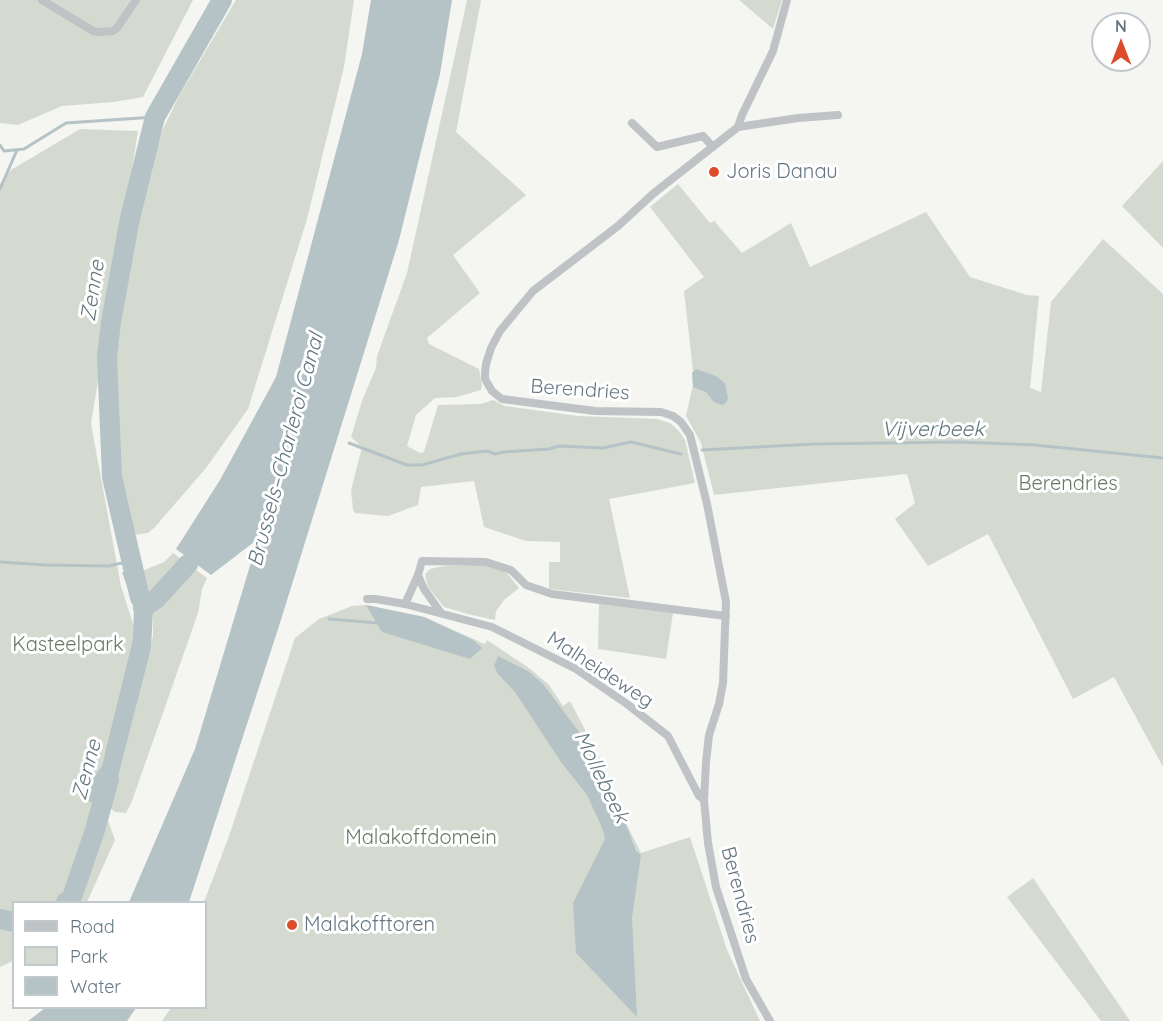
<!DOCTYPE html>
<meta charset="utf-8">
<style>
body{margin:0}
#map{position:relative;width:1163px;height:1021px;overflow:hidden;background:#f5f5f2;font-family:Quicksand,sans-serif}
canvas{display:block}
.legend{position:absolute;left:12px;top:901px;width:195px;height:108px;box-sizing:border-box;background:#fff;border:2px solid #c1c9cd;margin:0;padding:8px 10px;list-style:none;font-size:18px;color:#657782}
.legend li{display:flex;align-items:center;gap:12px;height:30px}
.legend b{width:30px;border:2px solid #c1c9cd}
.north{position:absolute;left:1091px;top:12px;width:60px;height:60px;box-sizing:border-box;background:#fff;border:2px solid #c1c9cd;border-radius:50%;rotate:0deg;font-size:16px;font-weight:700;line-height:24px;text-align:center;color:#657782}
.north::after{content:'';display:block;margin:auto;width:21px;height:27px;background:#dd4b2a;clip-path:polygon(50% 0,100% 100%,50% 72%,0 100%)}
</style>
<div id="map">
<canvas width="1163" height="1021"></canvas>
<ul class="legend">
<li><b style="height:8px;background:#bfc3c6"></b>Road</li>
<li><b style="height:16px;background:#d5dad1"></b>Park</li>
<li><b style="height:16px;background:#b5c2c6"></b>Water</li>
</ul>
<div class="north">N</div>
</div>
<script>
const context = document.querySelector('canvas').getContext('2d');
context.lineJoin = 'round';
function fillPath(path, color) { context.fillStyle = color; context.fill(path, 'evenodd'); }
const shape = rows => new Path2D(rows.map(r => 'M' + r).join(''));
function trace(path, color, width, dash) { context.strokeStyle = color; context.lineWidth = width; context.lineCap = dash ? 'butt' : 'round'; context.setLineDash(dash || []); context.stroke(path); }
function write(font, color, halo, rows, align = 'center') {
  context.font = font + ' Quicksand,sans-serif'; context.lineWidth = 6; context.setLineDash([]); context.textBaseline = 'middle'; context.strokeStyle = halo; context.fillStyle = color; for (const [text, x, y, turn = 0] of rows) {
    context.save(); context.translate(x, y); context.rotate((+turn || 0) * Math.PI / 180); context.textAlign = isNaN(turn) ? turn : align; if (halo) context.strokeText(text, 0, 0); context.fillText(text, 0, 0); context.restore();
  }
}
fillPath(shape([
 [0,0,193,0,143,97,113,102,62,106,18,125,0,123],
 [236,0,354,0,344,67,307,219,248,409,206,468,155,527,148,533,134,535,127,497,120,477,113,370,116,312,144,189,163,129,180,94],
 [467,0,481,0,456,132,526,195,453,255,480,293,427,338,429,344,479,369,482,386,481,390,457,397,435,398,416,415,407,446,420,453,424,452,438,405,481,404,493,400,505,406,578,416,657,419,670,423,679,431,685,440,695,483,609,499,630,598,549,589,549,562,560,562,560,542,526,541,484,527,474,481,421,487,418,505,388,516,355,513,353,510,351,490,362,447,351,437,363,398,376,368,377,356,407,273],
 [739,0,782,0,773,29],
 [80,129,138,131,91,424,121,586,139,643,100,798,115,840,87,902,14,902,13,961,0,967,0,184,11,170],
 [1163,161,1163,248,1122,206],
 [678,184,710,223,717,220,715,222,742,253,791,223,810,267,926,212,970,277,1027,295,1039,296,1030,388,1041,392,1051,302,1103,239,1163,294,1163,767,1114,677,1073,699,988,534,928,566,895,519,915,503,907,474,714,495,701,443,686,416,694,380,684,291,704,277,650,207],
 [173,553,207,578,202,589,198,613,132,801,126,813,115,812,110,808,153,636,153,610,142,571,164,562],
 [444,566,490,566,507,573,519,588,504,600,496,611,495,620,468,614,444,607,428,587,425,574,430,569],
 [599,604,673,613,666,659,598,649],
 [366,605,424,617,485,644,487,640,529,668,549,685,563,706,570,701,601,760,598,767,641,853,690,837,727,950,760,1021,162,1021,171,1008,206,1008,204,902,229,836,295,638,319,619,352,606],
 [1033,878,1130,1021,1101,1021,1007,897]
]), '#d5dad1');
fillPath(shape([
 [371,0,452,0,440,74,399,240,279,626,189,902,129,902,195,749,258,539,211,575,176,549,220,480,276,377,362,54],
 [696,369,716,376,725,383,728,398,726,403,722,405,714,402,706,392,693,387,692,373],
 [142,571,153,610,151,648,110,808,85,800,89,784,102,766,133,639,134,607,122,572],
 [366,605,424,617,473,640,482,648,470,659,382,632],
 [498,656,528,671,543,684,585,740,587,755,600,793,622,814,636,851,641,855,632,918,637,1017,576,953,573,903,605,839,603,830,587,795,561,762,515,692,498,674,494,666],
 [45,1008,136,1008,127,1021,28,1021]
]), '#b5c2c6');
trace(shape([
 [0,145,4,151,24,149,66,123,155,117],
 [0,189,17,150],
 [349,443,407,465,422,465,461,454,487,451,495,454,504,452,549,449,559,446,603,448,631,442,681,454],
 [702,450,814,444,959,442,1035,445,1163,458],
 [0,562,46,565,109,566,130,561],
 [329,619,378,623]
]), '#b5c2c6', 3);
trace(shape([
 [140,598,112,477,107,357,111,322,130,218,155,117,222,0],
 [143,608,157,598,188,564],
 [66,902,71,900,95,830,109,779],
 [0,919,14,922]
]), '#b5c2c6', 20);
trace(shape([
 [42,0,93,31,99,32,113,31,117,28,136,0],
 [632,123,657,147,703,136,713,147],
 [738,127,798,118,838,115],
 [418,575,424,589,441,613],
 [367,599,376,599,405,604,492,627,576,669,627,704,668,736,699,796,704,800],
 [405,604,418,575,422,561,486,562,511,570,526,585,552,594,726,616],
 [770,1021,746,979,716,887,708,843,704,800,706,762,709,735,719,704,723,683,726,602,707,504,690,435,681,422,673,416,661,412,595,411,502,399,492,391,485,379,485,373,486,364,491,348,500,331,533,291,618,226,654,193,738,127,742,115,773,51,787,0]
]), '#bfc3c6', 8);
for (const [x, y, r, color] of [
 [714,172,6,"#dd4b2a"],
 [292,925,6,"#dd4b2a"]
]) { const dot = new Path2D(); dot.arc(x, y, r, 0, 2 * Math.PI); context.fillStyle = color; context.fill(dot); trace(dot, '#fff', 2); }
write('20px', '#657782', '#fff', [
 ["Joris Danau",726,172],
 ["Malakofftoren",304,925]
], 'left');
write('20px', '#657782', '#fff', [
 ["Berendries",580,390,4],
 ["Malheideweg",600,670,33],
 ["Berendries",740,895,75]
]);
write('20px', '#697964', '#fff', [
 ["Berendries",1068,484],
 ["Kasteelpark",68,645],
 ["Malakoffdomein",421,838]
]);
write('italic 21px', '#61787f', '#fff', [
 ["Zenne",93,291,-81],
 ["Vijverbeek",933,430],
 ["Brussels–Charleroi Canal",286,450,-75],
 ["Zenne",87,770,-75],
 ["Mollebeek",601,777,64]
]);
</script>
